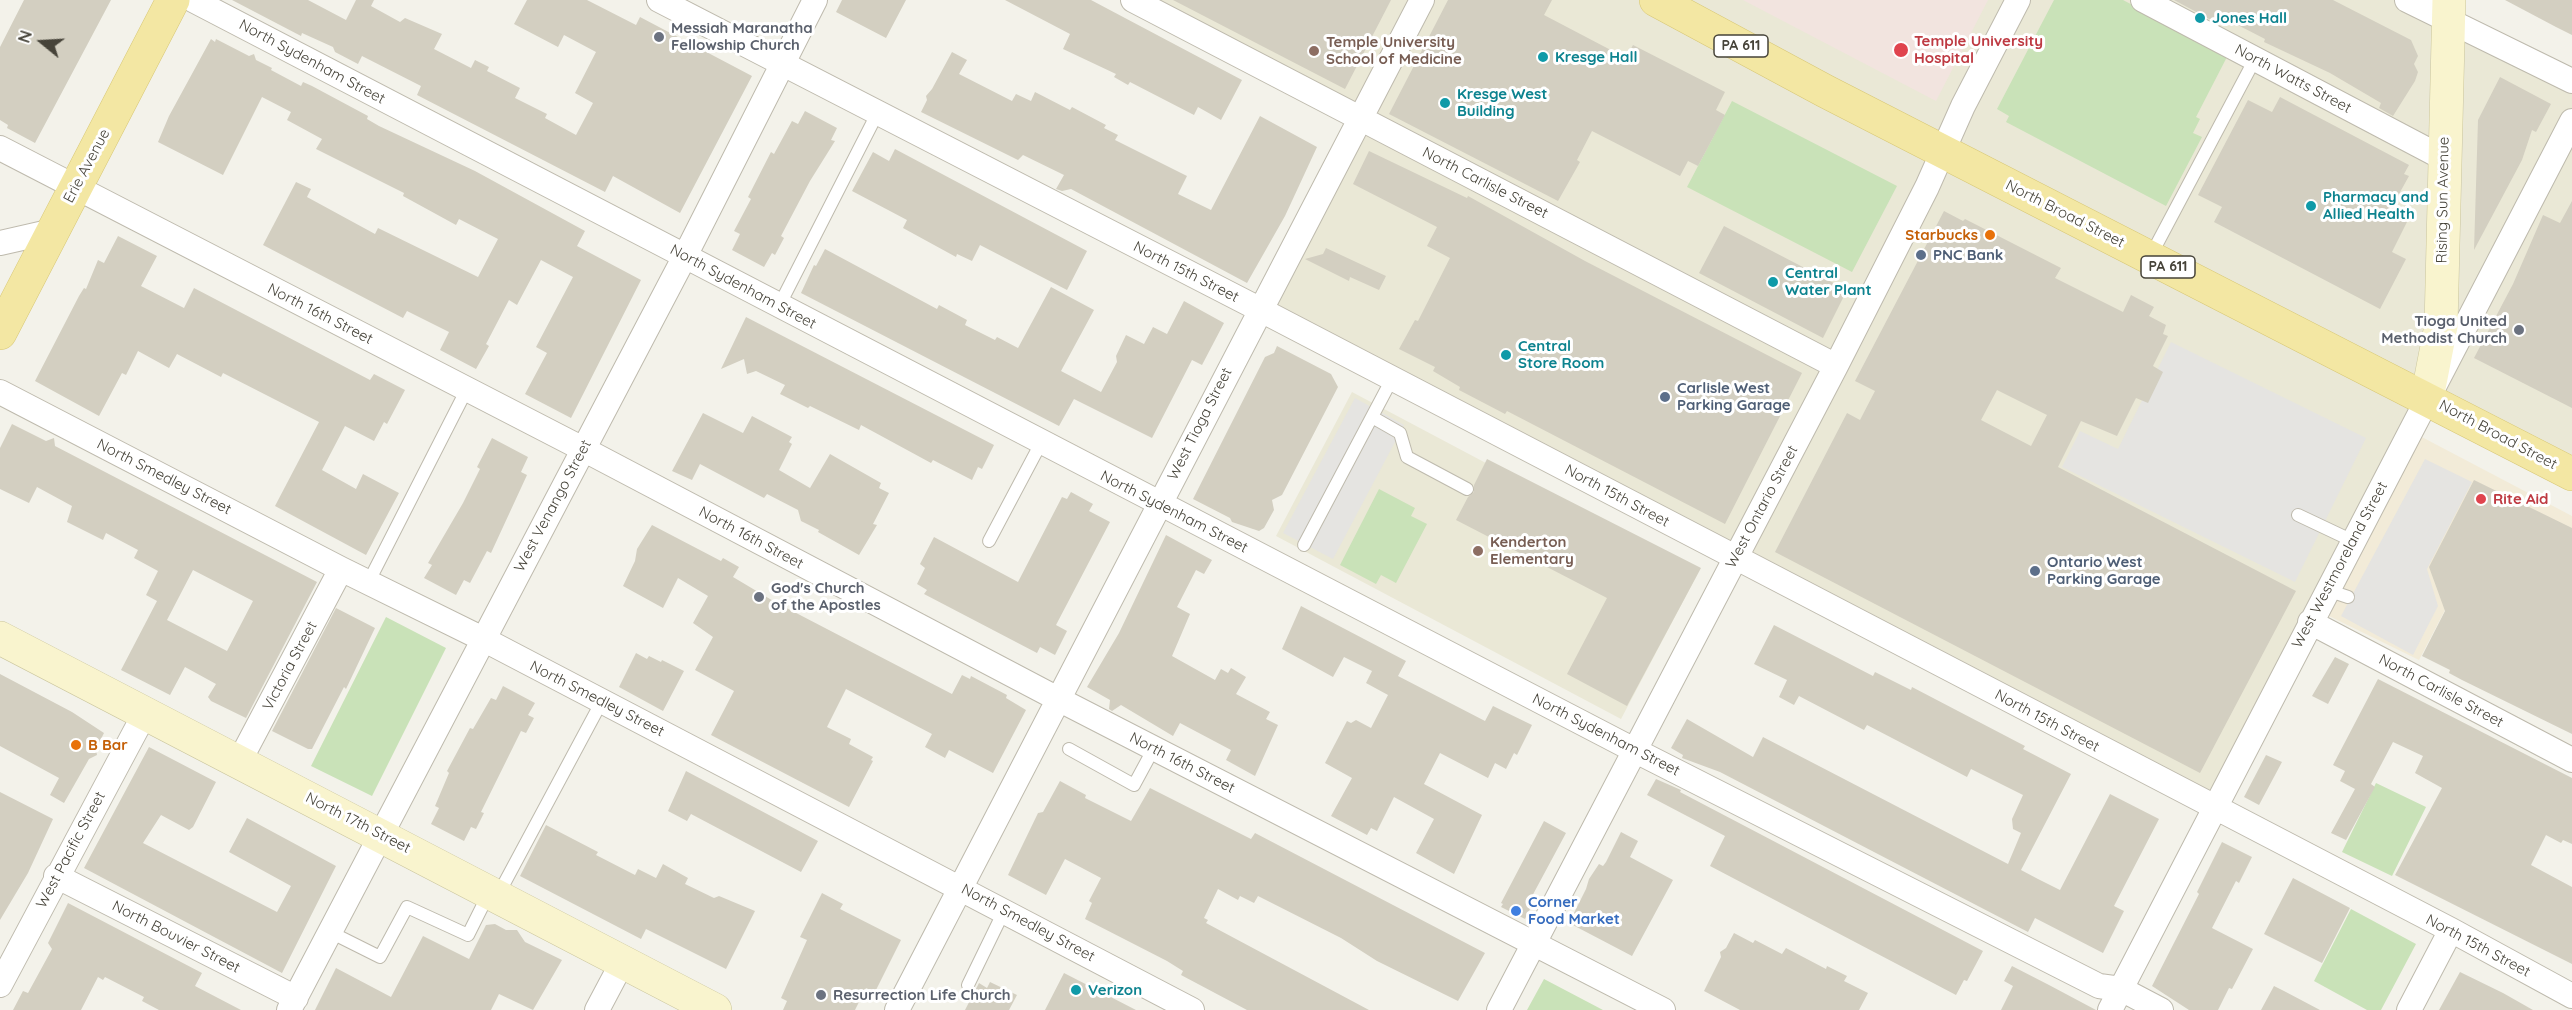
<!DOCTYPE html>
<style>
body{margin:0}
#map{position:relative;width:2572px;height:1010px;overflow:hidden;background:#f3f2ea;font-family:Quicksand,sans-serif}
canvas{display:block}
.north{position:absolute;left:12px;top:12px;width:60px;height:60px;-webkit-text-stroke:4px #fff;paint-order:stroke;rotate:288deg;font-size:16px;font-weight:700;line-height:24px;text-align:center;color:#464339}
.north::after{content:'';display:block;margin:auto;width:21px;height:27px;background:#464339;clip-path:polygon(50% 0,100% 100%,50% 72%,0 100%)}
</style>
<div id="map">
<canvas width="2572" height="1010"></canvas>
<div class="north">N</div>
</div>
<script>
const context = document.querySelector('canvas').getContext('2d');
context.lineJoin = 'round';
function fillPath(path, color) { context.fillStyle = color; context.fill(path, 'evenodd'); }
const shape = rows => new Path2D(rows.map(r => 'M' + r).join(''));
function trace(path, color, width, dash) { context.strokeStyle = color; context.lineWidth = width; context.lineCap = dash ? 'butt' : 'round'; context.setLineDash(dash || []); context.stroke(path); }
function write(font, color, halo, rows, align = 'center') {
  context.font = font + ' Quicksand,sans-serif'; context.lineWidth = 6; context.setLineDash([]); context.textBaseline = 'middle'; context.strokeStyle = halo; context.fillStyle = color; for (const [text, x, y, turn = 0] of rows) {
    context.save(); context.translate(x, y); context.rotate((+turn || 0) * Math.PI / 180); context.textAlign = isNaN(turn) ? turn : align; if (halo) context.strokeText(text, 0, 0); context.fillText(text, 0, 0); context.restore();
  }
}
fillPath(shape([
 [2418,435,2572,516,2572,646,2457,587,2419,660,2327,615]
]), '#f2ebd8');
fillPath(shape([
 [1133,0,2407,0,2572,85,2572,473,2427,398,2214,808,1259,309,1361,119],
 [1352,392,1697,575,1621,719,1276,536]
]), '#eae8d6');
fillPath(shape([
 [1743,0,1988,0,1936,101]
]), '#f2e4df');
fillPath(shape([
 [2054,0,2123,0,2228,55,2196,117,2200,119,2193,133,2202,137,2166,206,2006,122,2009,116,1997,109],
 [1732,101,1897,186,1852,272,1687,187],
 [1379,489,1415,508,1411,516,1427,524,1396,583,1381,575,1376,584,1340,565],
 [386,617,446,648,372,796,311,766],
 [2376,783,2426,807,2392,876,2342,852],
 [2351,909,2416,944,2381,1010,2367,1010,2314,981],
 [1544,979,1603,1010,1527,1010]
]), '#c9e2b8');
fillPath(shape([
 [2171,342,2366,438,2295,582,2062,467,2080,431,2118,449],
 [1355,398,1404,425,1333,559,1283,533],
 [2425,459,2472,482,2427,569,2438,606,2413,655,2341,616]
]), '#e5e4e1');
fillPath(shape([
 [24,0,111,0,35,143,7,128,8,125,0,120,0,47],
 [232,0,308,0,346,20,356,0,374,0,371,6,400,22,405,18,442,34,434,49,471,68,475,60,489,67,487,71,520,88,515,98,547,114,545,118,576,135,593,103,575,93,596,52,564,35,558,47,514,24,527,0,587,0,636,25,640,17,752,76,680,213,613,176,605,192,417,95,421,86,362,56,358,64,335,52,333,47,302,33,301,36],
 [842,0,906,0,886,38,836,12],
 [1005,0,1091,0,1242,80,1221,120,1198,107,1194,115,1130,82,1128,85,1114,77,1116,74,1063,49,1070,34],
 [1173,0,1391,0,1345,89],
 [1448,0,1552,0,1544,15,1626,58,1633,45,1725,92,1716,110,1725,115,1698,166,1688,161,1680,176,1592,131,1577,160,1580,162,1558,201,1389,114],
 [2174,0,2333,0,2411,40,2418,56,2414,64,2418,72,2415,81,2393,116,2379,108,2381,103,2330,73,2264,42,2265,39,2228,20,2216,15,2213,21],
 [2505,0,2572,0,2572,35,2556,27],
 [211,39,215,42,216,39,249,56,254,54,256,60,272,68,271,70,301,86,303,82,312,86,368,116,367,119,379,126,475,171,585,231,577,246,641,280,571,418,525,394,547,353,536,347,573,277,541,260,517,305,509,300,486,344,489,346,476,369,440,350,449,332,407,311,403,318,263,245,296,182,311,189,307,197,375,234,378,228,478,277,498,239,459,219,456,225,403,196,404,193,316,149,322,139,287,120,291,112,262,97,223,175,158,142,169,116],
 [952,52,967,60,959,74,1012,101,1016,94,1031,101,1035,92,1070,110,1072,107,1106,125,1104,128,1118,135,1115,140,1187,176,1178,194,1211,210,1260,116,1317,147,1285,216,1247,283,1071,189,1062,191,1056,189,1064,175,1023,155,1018,160,921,112,927,100,926,96,932,89],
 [2500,77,2551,104,2536,132,2532,130,2522,160,2474,250,2478,120],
 [2280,97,2409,165,2404,174,2409,176,2394,203,2408,210,2404,218,2408,220,2392,252,2406,259,2380,309,2214,222,2222,207,2198,195,2248,100,2272,112],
 [805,111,837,128,831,140,835,141,810,181,781,236,784,238,775,255,772,253,764,267,732,250,740,234,734,231,751,199,748,197,771,152,774,154,792,121,798,124],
 [895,149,1087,251,1067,290,980,245,972,261,957,254,956,257,903,228,907,220,852,191,873,152,889,161],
 [1369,151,1467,198,1468,196,1585,261,1802,373,1725,524,1507,411,1505,414,1459,390,1460,387,1433,371,1435,367,1399,349,1415,320,1418,321,1450,258,1427,246,1437,227,1353,184],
 [2572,201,2572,408,2474,358,2513,284,2543,215,2560,223],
 [1944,211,1963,221,1965,219,2061,268,2055,278,2123,312,2131,295,2154,307,2149,316,2166,325,2163,334,2168,336,2153,366,2163,372,2148,403,2136,398,2117,436,2081,421,2058,467,2296,591,2200,773,1775,552,1847,413,1860,420,1875,391,1855,381],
 [1997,390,2047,415,2031,446,1981,420],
 [1724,226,1847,290,1823,338,1699,273],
 [118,236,157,256,141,286,184,308,194,288,370,380,374,374,405,390,387,424,384,422,374,441,345,426,322,470,356,489,363,474,399,493,366,555,275,506,319,422,223,373,221,377,177,354,169,368,138,351,126,375,122,373,99,416,35,381,79,296,84,288,86,289,98,260,104,263],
 [1326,248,1386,276,1379,290,1350,277,1349,281,1305,259,1323,254],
 [825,249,937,309,939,305,967,320,965,325,995,340,997,337,1018,348,1051,287,1094,310,1061,371,1101,392,1117,362,1116,356,1126,335,1144,344,1153,327,1167,334,1184,301,1224,323,1202,365,1192,360,1152,438,1074,399,1059,426,801,293,814,265,816,266],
 [746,317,994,445,982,469,978,467,972,480,933,460,931,463,861,425,859,430,810,406,808,408,780,394,785,385,756,371,747,374,744,359,721,369],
 [1277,346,1331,374,1338,387,1282,495,1272,500,1274,510,1264,528,1259,531,1232,522,1230,518,1193,499,1265,357,1274,353],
 [703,413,743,433,752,416,792,437,789,442,792,444,779,470,810,488,830,454,881,483,879,488,889,493,873,524,877,525,859,555,818,532,819,530,801,521,798,510,767,494,764,498,700,464,692,480,672,471],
 [12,424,46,441,54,438,55,446,317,582,246,718,211,701,208,697,216,684,185,667,170,695,121,670,157,601,146,595,158,571,134,558,138,550,121,541,106,533,103,540,67,522,72,506,37,487,29,503,0,489,0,448],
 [193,570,253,601,227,651,167,620],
 [492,438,528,457,521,472,527,475,491,553,487,551,470,583,464,580,456,595,424,578,432,565,428,563,463,503,480,469,477,467],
 [1487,459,1701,568,1627,706,1567,674,1607,598,1456,520,1468,497,1474,492,1474,485],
 [2474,480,2572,528,2572,734,2462,680,2449,673,2450,670,2422,656,2445,611,2429,567],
 [1071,492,1093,504,1089,511,1110,522,1056,625,1067,631,1055,655,1040,647,1037,653,924,594,927,590,917,584,925,568,920,564,934,537,1018,582,1062,497,1067,499],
 [652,525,721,561,723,558,739,567,733,577,775,602,952,694,962,675,970,679,971,676,1007,695,1006,698,1026,710,993,773,949,750,945,758,925,747,932,734,846,689,827,727,851,739,849,744,873,757,871,760,873,761,849,807,711,735,734,691,695,670,713,637,693,623,708,596,678,578,663,608,623,586,635,561,637,549],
 [1166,535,1212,560,1204,574,1196,570,1177,607,1190,614,1172,656,1215,680,1221,669,1228,673,1231,668,1246,677,1236,694,1270,712,1266,719,1278,725,1255,776,1226,760,1231,750,1180,723,1173,736,1121,705,1112,711,1109,709,1110,700,1087,687,1119,633],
 [1301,606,1406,661,1398,676,1485,721,1493,706,1532,725,1517,755,1514,753,1506,769,1495,763,1488,778,1440,753,1424,784,1482,815,1454,874,1416,853,1434,819,1394,797,1377,831,1371,828,1367,835,1331,816,1352,778,1325,763,1347,721,1351,723,1356,720,1371,728,1388,695,1366,683,1372,671,1344,657,1333,677,1282,649],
 [336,608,375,628,346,689,344,687,312,749,308,749,272,731],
 [1774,625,1873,676,1875,672,1911,690,1912,687,2025,746,2023,749,2071,774,2021,870,2038,879,2060,890,2110,794,2159,819,2114,906,2124,911,2103,953,2035,918,2028,932,1720,772,1682,758,1683,755,1671,748,1687,719,1753,757,1763,737,2008,864,2021,833,2013,829,2012,819,2023,795,1971,769,1967,777,1867,725,1864,730,1799,696,1794,705,1779,697,1787,680,1754,664],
 [636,653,647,659,649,656,661,662,662,660,684,671,663,711,619,687],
 [2335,657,2349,664,2328,704,2312,696],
 [0,674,72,712,104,733,96,749,97,755,89,759,64,803,50,795,59,778,0,746],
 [2378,679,2572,778,2572,844,2563,840,2561,843,2546,835,2531,865,2572,887,2572,964,2395,875,2442,788,2415,773,2423,756,2393,742,2371,784,2375,787,2346,840,2331,833,2355,789,2340,781,2345,771,2333,765],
 [503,686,535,703,528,715,534,718,526,733,521,731,481,812,484,813,476,829,471,827,464,841,431,824,439,808,435,806,449,773,447,771,470,728,473,729,491,698,496,700],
 [149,747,216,782,193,827,189,830,161,815,143,843,277,912,291,886,229,852,247,818,336,866,282,973,84,868],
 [2266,755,2282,762,2259,805,2244,797],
 [686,771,818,841,801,872,691,814,687,821,668,811],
 [1656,779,1681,790,1680,792,1983,951,1967,981,1964,980,1956,995,1710,866,1725,836,1647,795],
 [1060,781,1086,795,1085,798,1131,821,1150,788,1251,839,1255,833,1485,953,1458,1001,1377,961,1341,938,1258,896,1254,903,1240,896,1238,900,1218,889,1204,918,1208,920,1206,923,1369,1010,1247,1010,1181,975,1183,971,1167,961,1085,919,1092,903,1089,901,1101,878,1065,859,1046,895,1008,875,1038,813,1043,812],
 [0,792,53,819,28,873,0,920],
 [1544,821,1566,833,1530,900,1534,901,1525,919,1501,907,1503,904,1501,903],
 [546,825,598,852,596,855,635,875,638,869,656,878,663,864,688,878,685,884,714,898,719,896,755,911,726,969,646,929,641,939,520,876],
 [1621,832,1638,841,1630,857,1673,880,1632,956,1569,923,1586,889,1589,879,1599,864,1603,866,1606,862],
 [2222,842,2252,857,2239,883,2236,881,2212,928,2253,949,2232,989,2229,988,2218,1010,2189,1010,2152,986,2199,894,2197,892],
 [2293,878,2350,908,2322,963,2264,934],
 [822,893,843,904,840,909,901,940,875,992,866,988,855,1010,783,1010,787,1001,781,998,807,940,800,937],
 [68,903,202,973,195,986,241,1010,159,1010,142,1001,144,997,105,977,103,980,98,977,81,1010,13,1010,23,991,28,993,52,949,48,943],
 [495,924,506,930,517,930,525,942,562,960,533,1010,499,994,491,1010,315,1010,336,968,391,997,423,936,469,959,486,925],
 [1734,933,1753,943,1755,940,1782,954,1786,948,1826,969,1827,966,1847,976,1844,981,1868,993,1859,1010,1740,1010,1704,991,1721,957,1720,952,1726,948],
 [2012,966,2049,985,2096,1010,2001,1010,2013,986,2004,981],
 [2460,972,2503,993,2533,1010,2439,1010],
 [1064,973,1136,1010,1045,1010],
 [990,982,1017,995,1009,1010,965,1010,979,983,987,988],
 [2274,986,2284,991,2320,1010,2261,1010]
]), '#d3cfc1');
const lane = shape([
 [2150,257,2255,59],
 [779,306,877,114],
 [1372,417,1400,433,1407,457,1467,489],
 [2298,515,2353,541],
 [989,541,1041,443],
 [1304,545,1392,379],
 [368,583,467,389],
 [2327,590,2348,597],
 [1069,749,1134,785,1154,748],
 [498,895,602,701],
 [330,932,380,957,407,907,468,935,489,893],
 [968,985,1004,911]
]);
const street = shape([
 [193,0,1636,751,2099,986,2121,989,2161,1010],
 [659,0,1259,309,2451,930,2572,996],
 [1133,0,1836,366],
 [2143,0,2443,158],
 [2407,0,2572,81],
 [0,148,583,449,1058,699,1663,1010],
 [0,243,53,231],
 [0,392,341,569,483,639,1192,1010],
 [2310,622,2572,760],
 [239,762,341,569],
 [56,876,296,998],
 [0,985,144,715],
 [289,1010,685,256,815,0],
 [597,1010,623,961],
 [897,1010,1422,0],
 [1499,1010,1836,366,1927,187,1963,106,2018,0],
 [2110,1010,2572,121],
 [2409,1010,2451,930]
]);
const secondary = shape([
 [2427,398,2441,326,2449,0],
 [0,638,715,1010]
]);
const primary = shape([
 [1656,0,1825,91,2572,474],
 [0,333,173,0]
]);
trace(lane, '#bebaad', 14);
trace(street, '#bebaad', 26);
trace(secondary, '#cac59d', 34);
trace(primary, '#d7c775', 34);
trace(lane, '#fff', 12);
trace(street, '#fff', 24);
trace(secondary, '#f9f4ce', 33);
trace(primary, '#f3e7a3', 33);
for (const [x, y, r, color] of [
 [2200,18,6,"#0f9aa8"],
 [659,37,6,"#6b7280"],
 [1901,50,8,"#e0444e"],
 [1314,51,6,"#8d6e63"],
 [1543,57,6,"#0f9aa8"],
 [1445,103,6,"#0f9aa8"],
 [2311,206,6,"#0f9aa8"],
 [1990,235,6,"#e8710a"],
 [1921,255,6,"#5c6f8a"],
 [1773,282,6,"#0f9aa8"],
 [2519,330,6,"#6b7280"],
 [1506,355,6,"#0f9aa8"],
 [1665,397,6,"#5c6f8a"],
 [2481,499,6,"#e0444e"],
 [1478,551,6,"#8d6e63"],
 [2035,571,6,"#5c6f8a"],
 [759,597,6,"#6b7280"],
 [76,745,6,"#e8710a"],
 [1516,911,6,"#3f7fe0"],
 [1076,990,6,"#0f9aa8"],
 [821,995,6,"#6b7280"]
]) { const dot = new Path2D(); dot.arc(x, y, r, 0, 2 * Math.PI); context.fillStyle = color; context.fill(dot); trace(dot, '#fff', 2); }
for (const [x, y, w] of [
 [1741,46,54],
 [2168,267,54]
]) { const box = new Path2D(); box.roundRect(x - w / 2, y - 11, w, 22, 4.5); context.fillStyle = '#fff'; context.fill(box); trace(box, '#464339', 1.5); }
write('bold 14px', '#464339', null, [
 ["PA 611",1741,46],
 ["PA 611",2168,267]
]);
write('bold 15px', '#0d838f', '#fff', [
 ["Jones Hall",2212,18],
 ["Kresge Hall",1555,57],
 ["Kresge West",1457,94],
 ["Building",1457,111],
 ["Pharmacy and",2323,197],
 ["Allied Health",2323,214],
 ["Central",1785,273],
 ["Water Plant",1785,290],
 ["Central",1518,346],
 ["Store Room",1518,363],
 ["Verizon",1088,990]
], 'left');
write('bold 15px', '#5b616d', '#fff', [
 ["Messiah Maranatha",671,28],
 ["Fellowship Church",671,45],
 ["Tioga United",2507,321,"right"],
 ["Methodist Church",2507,338,"right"],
 ["God's Church",771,588],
 ["of the Apostles",771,605],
 ["Resurrection Life Church",833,995]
], 'left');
write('bold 15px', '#be3a42', '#fff', [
 ["Temple University",1914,41],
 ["Hospital",1914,58],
 ["Rite Aid",2493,499]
], 'left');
write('bold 15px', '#785e54', '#fff', [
 ["Temple University",1326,42],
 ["School of Medicine",1326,59],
 ["Kenderton",1490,542],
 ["Elementary",1490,559]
], 'left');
write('15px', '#464339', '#fff', [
 ["North Sydenham Street",312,62,28],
 ["North Watts Street",2293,79,28],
 ["Erie Avenue",87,166,-62],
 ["North Carlisle Street",1485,183,27],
 ["Rising Sun Avenue",2443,200,-89],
 ["North Broad Street",2065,214,27],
 ["North 15th Street",1186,272,27],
 ["North Sydenham Street",743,287,28],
 ["North 16th Street",320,314,27],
 ["West Tioga Street",1200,424,-63],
 ["North Broad Street",2498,435,28],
 ["North Smedley Street",164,477,27],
 ["North 15th Street",1617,496,28],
 ["West Venango Street",553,506,-62],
 ["West Ontario Street",1762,507,-62],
 ["North Sydenham Street",1174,512,27],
 ["North 16th Street",751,538,28],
 ["West Westmoreland Street",2340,565,-62],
 ["Victoria Street",290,666,-62],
 ["North Carlisle Street",2441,691,28],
 ["North Smedley Street",597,699,27],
 ["North 15th Street",2047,721,28],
 ["North Sydenham Street",1606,735,27],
 ["North 16th Street",1182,763,27],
 ["North 17th Street",358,823,27],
 ["West Pacific Street",71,850,-62],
 ["North Smedley Street",1028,923,28],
 ["North Bouvier Street",176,937,27],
 ["North 15th Street",2478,946,28]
]);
write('bold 15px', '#c56008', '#fff', [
 ["Starbucks",1978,235],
 ["B Bar",88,745,"left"]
], 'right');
write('bold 15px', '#4e5e75', '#fff', [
 ["PNC Bank",1933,255],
 ["Carlisle West",1677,388],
 ["Parking Garage",1677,405],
 ["Ontario West",2047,562],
 ["Parking Garage",2047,579]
], 'left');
write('bold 15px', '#366cbe', '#fff', [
 ["Corner",1528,902],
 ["Food Market",1528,919]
], 'left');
</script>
